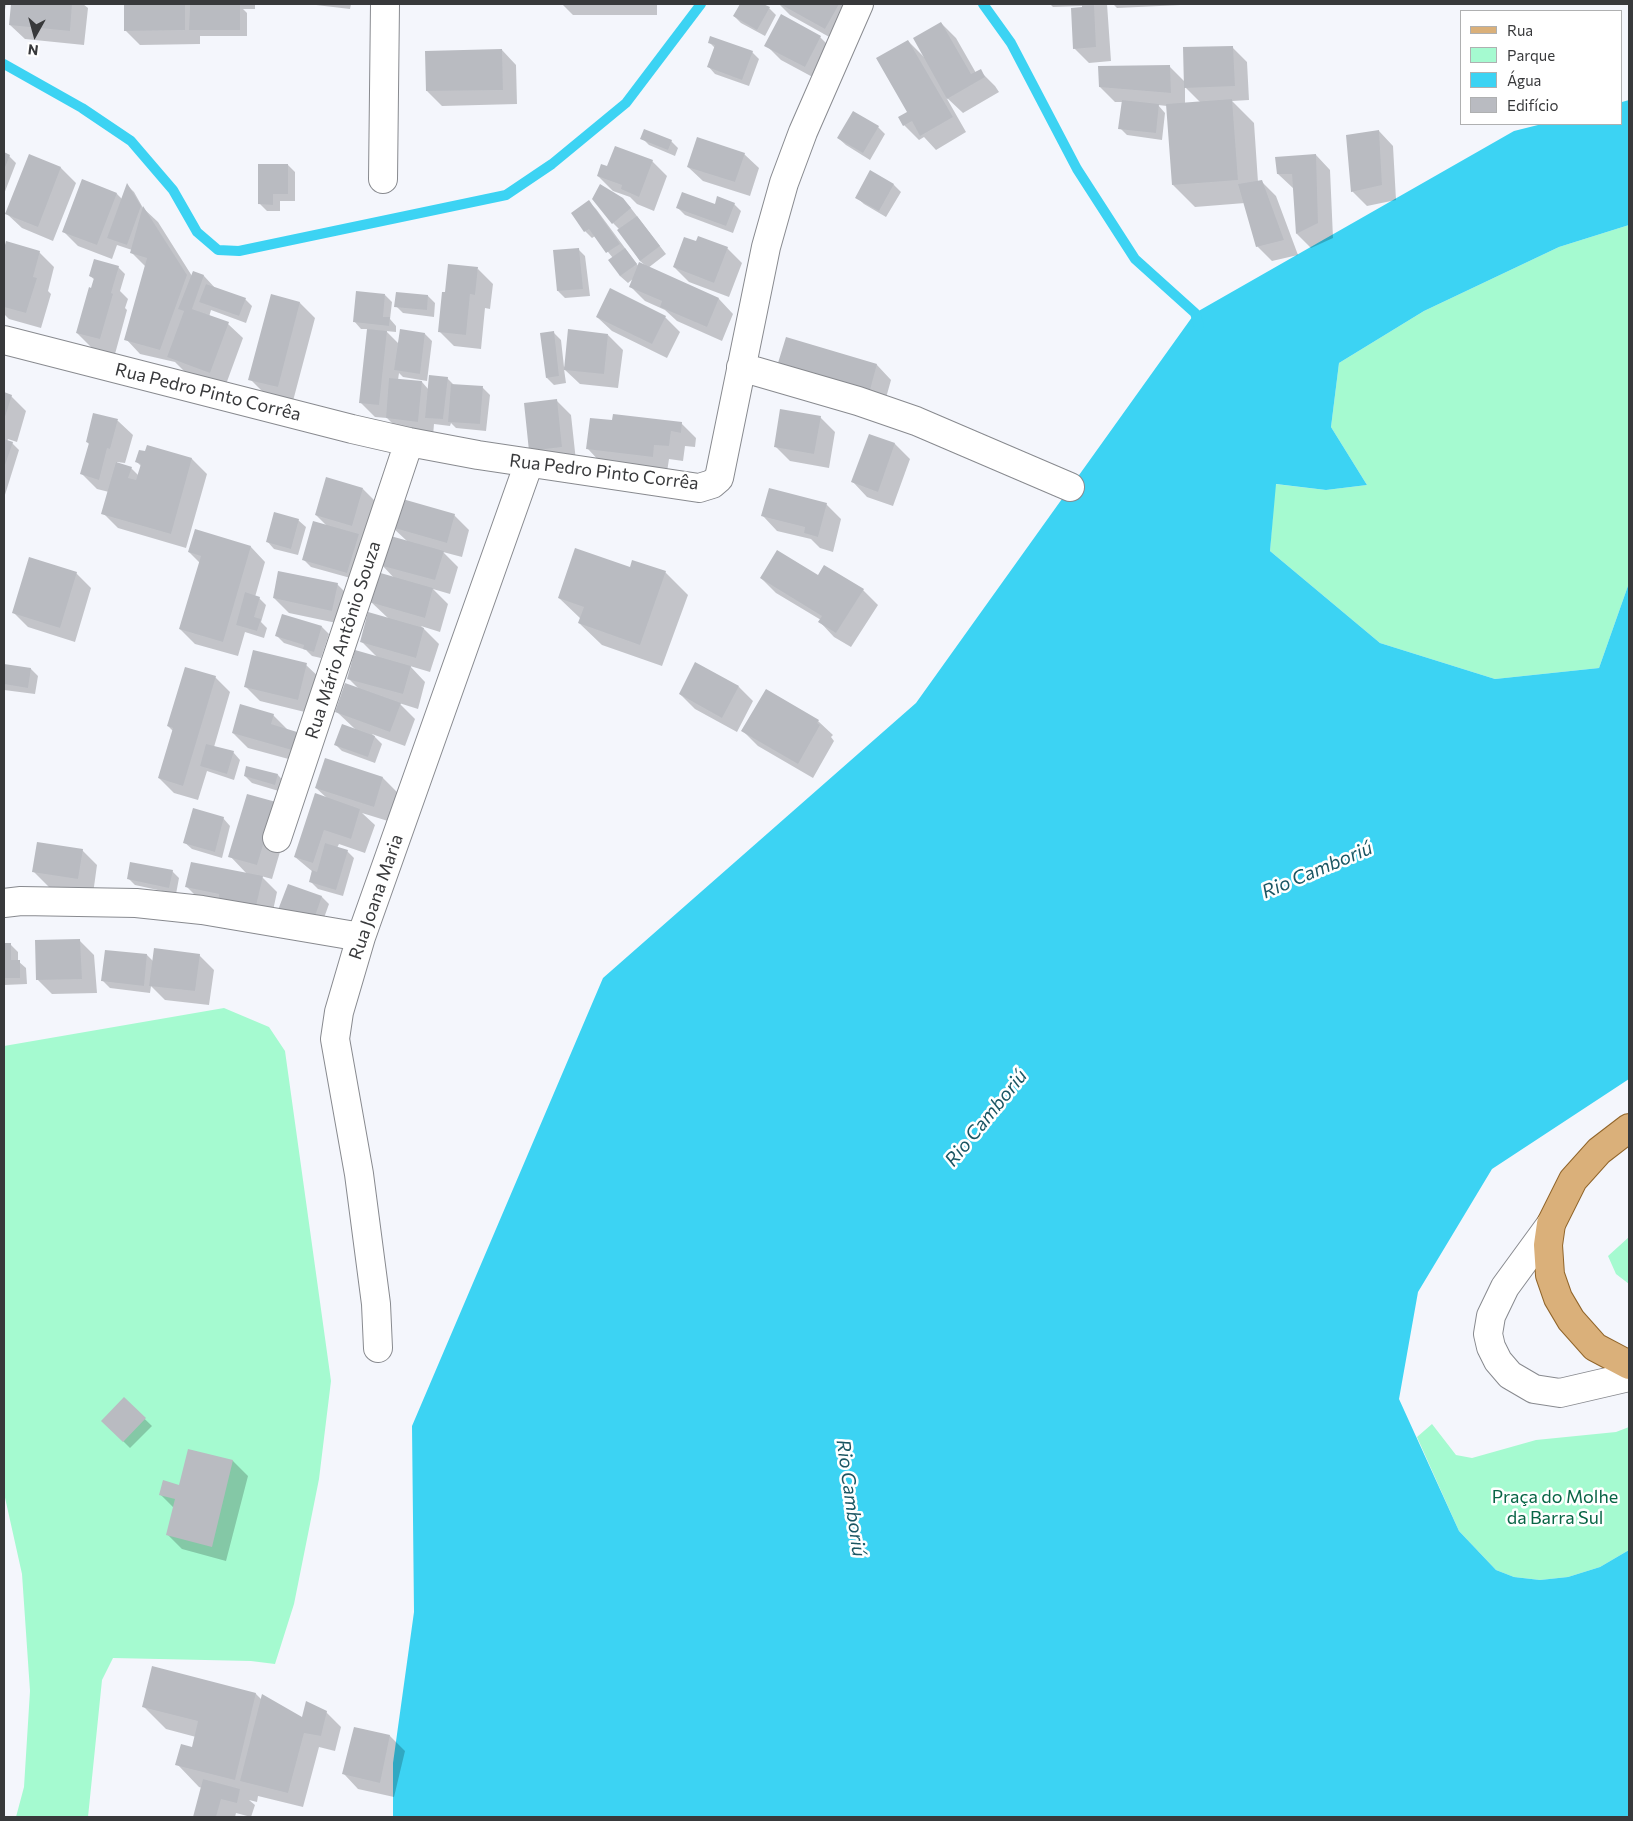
<!DOCTYPE html>
<meta charset="utf-8">
<style>
body{margin:0}
#map{position:relative;width:1633px;height:1821px;overflow:hidden;background:#f4f6fc;font-family:Commissioner,sans-serif}
canvas{display:block}
.frame{position:absolute;inset:0;border:5px solid #38393b;pointer-events:none}
.legend{position:absolute;left:1460px;top:10px;width:162px;height:115px;box-sizing:border-box;background:#fff;border:1px solid #afb0b1;margin:0;padding:6px 9px;list-style:none;font-size:15px;color:#38393b}
.legend li{display:flex;align-items:center;gap:10px;height:25px}
.legend b{width:25px;border:1px solid #afb0b1}
.north{position:absolute;left:10px;top:10px;width:50px;height:50px;-webkit-text-stroke:4px #fff;paint-order:stroke;rotate:187deg;font-size:14px;font-weight:700;line-height:20px;text-align:center;color:#38393b}
.north::after{content:'';display:block;margin:auto;width:18px;height:22px;background:#38393b;clip-path:polygon(50% 0,100% 100%,50% 72%,0 100%)}
</style>
<div id="map">
<canvas width="1633" height="1821"></canvas>
<div class="frame"></div>
<ul class="legend">
<li><b style="height:6px;background:#dab07a"></b>Rua</li>
<li><b style="height:14px;background:#a5fad0"></b>Parque</li>
<li><b style="height:14px;background:#3cd3f3"></b>Água</li>
<li><b style="height:14px;background:#b9bbc1"></b>Edifício</li>
</ul>
<div class="north">N</div>
</div>
<script>
const context = document.querySelector('canvas').getContext('2d');
context.lineJoin = 'round';
function fillPath(path, color) { context.fillStyle = color; context.fill(path, 'evenodd'); }
const shape = rows => new Path2D(rows.map(r => 'M' + r).join(''));
function trace(path, color, width, dash) { context.strokeStyle = color; context.lineWidth = width; context.lineCap = dash ? 'butt' : 'round'; context.setLineDash(dash || []); context.stroke(path); }
function write(font, color, halo, rows, align = 'center') {
  context.font = font + ' Commissioner,sans-serif'; context.lineWidth = 5; context.setLineDash([]); context.textBaseline = 'middle'; context.strokeStyle = halo; context.fillStyle = color; for (const [text, x, y, turn = 0] of rows) {
    context.save(); context.translate(x, y); context.rotate((+turn || 0) * Math.PI / 180); context.textAlign = isNaN(turn) ? turn : align; if (halo) context.strokeText(text, 0, 0); context.fillText(text, 0, 0); context.restore();
  }
}
fillPath(shape([
 [1629,225,1629,583,1599,668,1495,679,1380,643,1270,551,1275,484,1326,490,1367,485,1331,427,1339,363,1424,311,1559,247],
 [224,1008,269,1027,285,1051,331,1381,319,1479,294,1604,275,1664,251,1661,113,1658,102,1680,88,1817,16,1817,24,1787,30,1691,22,1574,4,1493,4,1046],
 [1629,1237,1629,1284,1616,1274,1608,1256],
 [1432,1424,1456,1455,1472,1458,1536,1440,1616,1432,1629,1427,1629,1550,1600,1567,1568,1577,1540,1580,1514,1577,1496,1570,1459,1531,1417,1437]
]), '#a5fad0');
fillPath(shape([
 [1629,100,1629,225,1559,247,1424,311,1339,363,1331,427,1367,485,1326,490,1276,484,1270,551,1380,643,1495,679,1599,668,1629,583,1629,1079,1492,1169,1418,1292,1399,1399,1459,1531,1496,1570,1514,1577,1540,1580,1568,1577,1600,1567,1629,1550,1629,1817,393,1817,393,1763,414,1612,412,1426,603,978,916,703,1195,313,1514,131,1542,124,1622,124,1622,102]
]), '#3cd3f3');
fillPath(shape([
 [4,4,6,4,4,16],
 [12,4,83,4,88,8,84,45,25,39,10,25],
 [125,4,255,4,255,9,243,9,247,13,247,36,200,36,200,44,140,45,125,30],
 [315,4,351,4,350,9,316,5],
 [562,4,657,4,657,15,573,15],
 [741,4,761,4,769,8,776,15,765,36,741,23,734,16],
 [779,4,863,4,840,43,790,15],
 [1050,4,1107,4,1111,61,1089,63,1074,48,1083,6,1053,7],
 [1113,4,1181,4,1181,5,1117,8],
 [941,23,956,38,976,73,980,71,995,86,999,92,963,113,946,97,966,132,936,150,924,137,919,140,904,125,908,112,908,41,925,58],
 [820,37,835,52,820,81,781,60,766,45],
 [709,42,752,52,759,59,749,86,715,74,708,66,715,48],
 [1232,47,1247,62,1249,100,1232,101,1254,123,1258,182,1261,181,1276,196,1298,255,1272,261,1257,246,1245,203,1195,207,1173,185,1167,106,1158,105,1165,113,1162,140,1127,135,1120,128,1123,102,1115,102,1100,87,1169,66,1185,82],
 [1185,87,1201,103,1185,104],
 [502,50,516,65,517,104,442,106,427,91],
 [878,127,885,134,870,160,846,145,838,138],
 [1379,131,1393,146,1396,200,1367,206,1352,191],
 [642,138,671,141,678,148,675,156,649,145],
 [4,153,9,156,16,163,4,194],
 [744,154,759,168,750,196,703,181,688,167],
 [1316,155,1330,170,1333,238,1311,248,1297,234,1294,189,1278,174],
 [30,156,61,168,76,183,53,241,22,228,7,214],
 [652,161,667,176,654,211,637,204,630,197,613,191,598,176,608,168],
 [288,165,295,172,295,201,280,201,280,211,267,211,260,204],
 [871,172,894,185,901,192,886,217,864,204,856,197],
 [82,181,117,194,122,199,127,185,134,192,143,208,158,222,192,276,204,276,216,289,245,299,252,306,246,323,211,310,209,317,228,324,243,338,225,387,184,371,175,362,140,354,126,339,146,267,131,252,132,250,117,245,112,259,78,246,63,231],
 [622,199,630,207,666,254,648,268,719,299,733,314,722,341,677,321,665,310,645,301,630,286,634,278,628,283,620,276,613,258,595,236,592,238,585,231,589,202,596,209,639,267,647,267,640,261,620,230,613,223],
 [734,204,741,211,733,233,685,215,678,208],
 [7,243,39,252,54,267,48,291,51,294,41,328,9,319,4,314,4,254],
 [727,248,742,263,729,297,689,282,674,267],
 [578,249,585,256,590,296,565,298,558,291],
 [118,267,125,274,120,291,128,299,125,308,127,310,115,354,92,348,77,333,95,280,90,276],
 [478,269,493,284,490,309,485,308,481,349,454,346,439,331],
 [272,295,300,303,315,318,293,401,265,394,250,379],
 [385,295,392,302,390,319,396,326,396,332,386,331,400,345,425,334,432,341,427,381,403,377,399,373,398,380,422,382,429,390,447,378,454,385,483,388,490,395,486,431,456,428,451,423,450,426,434,424,433,436,402,433,387,418,375,417,360,402,368,329,361,329,354,321],
 [428,296,435,303,434,317,403,313,396,306],
 [597,317,665,317,680,332,667,358,612,331],
 [554,333,561,340,564,367,608,335,623,350,618,388,580,384,564,369,566,383,554,385,547,378],
 [787,338,877,365,891,380,884,405,794,378,779,363],
 [4,394,11,396,26,411,17,442,8,439,7,441,12,443,19,450,4,498],
 [556,400,571,415,576,461,531,450],
 [94,414,118,421,133,435,125,463,117,462,117,464,131,468,139,476,141,466,137,462,146,453,147,446,192,459,207,474,186,548,118,528,103,513,109,492,97,489,82,474,90,445,87,442],
 [820,417,835,432,829,468,790,461,775,446],
 [613,422,681,423,696,438,695,447,685,446,683,461,669,459,667,472,602,464,588,449],
 [870,435,895,444,910,459,893,506,867,497,853,482],
 [363,489,378,504,367,540,361,538,365,542,354,579,311,567,303,559,328,527,316,515],
 [826,504,841,519,833,552,820,548,811,539,777,531,763,516],
 [454,515,469,530,462,557,443,552,458,567,450,594,433,589,448,604,440,632,421,626,439,644,430,672,410,666,425,682,418,709,399,703,415,719,405,746,372,734,382,744,375,763,342,751,335,744,355,729,337,712,360,690,348,678,377,657,361,641,389,619,370,601,395,579,381,564,408,542,392,527],
 [298,520,306,527,298,555,274,549,267,541],
 [251,547,265,562,255,597,259,598,266,605,261,622,267,628,264,638,245,632,238,656,195,644,180,629,200,563,189,552],
 [631,568,665,572,688,595,662,666,602,645,579,623,581,619,559,598],
 [76,573,91,588,75,642,28,627,13,612],
 [819,576,863,590,878,605,851,647,834,637,820,622,821,620,776,593,761,578],
 [337,584,352,599,346,625,289,613,274,598],
 [322,627,329,634,321,658,312,656,306,650,284,643,277,636],
 [4,665,31,669,38,676,35,694,4,690],
 [306,665,321,679,313,714,260,701,245,686],
 [215,677,230,692,214,747,233,752,240,760,234,780,207,771,198,800,174,793,159,778,173,731,168,726],
 [739,687,753,701,737,732,695,709,680,694],
 [273,715,288,730,296,733,311,748,307,764,248,748,233,733],
 [818,721,833,735,831,737,834,741,813,778,758,746,743,731],
 [325,760,383,778,398,793,388,821,362,813,375,825,365,853,339,844,337,848,347,851,354,858,343,896,318,889,310,881,313,872,295,857,328,799,316,788],
 [278,775,285,783,282,792,252,783,245,776],
 [223,818,230,826,222,858,192,849,184,842],
 [290,818,272,879,261,876,277,892,271,920,201,901,186,886,247,874,230,856],
 [82,850,97,865,93,894,49,887,34,872],
 [172,871,179,878,176,894,135,885,128,878],
 [288,885,322,897,329,904,320,929],
 [79,940,94,955,97,993,52,994,37,979],
 [4,945,11,945,18,952,18,961,26,968,27,984,4,985],
 [147,955,154,962,199,955,214,970,209,1005,165,1000,151,986,150,993,110,988,103,981],
 [124,1399,152,1426,130,1448,103,1421],
 [189,1450,233,1461,248,1476,226,1561,182,1549,168,1535,174,1508,160,1494,180,1486],
 [256,1694,262,1700,303,1719,326,1712,341,1727,335,1751,319,1747,303,1807,258,1796,257,1802,249,1800,255,1805,251,1817,236,1813,235,1817,195,1817,202,1788,199,1787,177,1764,193,1748,196,1737,166,1729,143,1706],
 [355,1729,390,1736,405,1751,394,1797,358,1789,344,1774]
]), '#0003');
trace(shape([
 [983,4,1011,43,1077,169,1135,259,1195,313,1199,326],
 [4,64,82,108,131,141,173,190,197,232,218,250,239,251,506,195,552,164,626,103,701,4]
]), '#3cd3f3', 10);
fillPath(shape([
 [11,4,72,4,70,31,9,25],
 [124,4,185,4,185,30,124,31],
 [740,4,763,4,770,7,757,30,733,16],
 [780,4,839,4,825,29],
 [1082,4,1094,4,1096,47,1073,49,1071,8,1082,7],
 [190,5,240,5,240,30,189,30],
 [781,14,821,36,805,67,764,46],
 [941,22,971,74,981,69,985,77,947,99,913,38],
 [710,36,753,51,742,80,707,67,715,45,708,43],
 [908,40,953,117,920,136,912,121,903,126,898,117,907,112,876,58],
 [1233,46,1235,86,1184,88,1183,47],
 [502,49,503,90,426,91,425,51],
 [1170,65,1171,93,1099,87,1098,66],
 [1232,99,1238,180,1172,185,1166,104],
 [1122,100,1159,104,1156,133,1118,129],
 [853,111,879,126,863,153,837,138],
 [644,129,672,140,668,150,640,139],
 [1379,130,1382,185,1351,192,1346,135],
 [697,137,745,153,735,182,687,167],
 [615,146,653,160,639,197,621,189,622,185,597,176,601,164,607,166],
 [4,152,10,155,4,170],
 [29,154,61,167,38,227,5,214],
 [1316,154,1318,223,1296,234,1292,174,1277,174,1275,157],
 [258,164,288,164,288,194,273,194,273,205,258,204],
 [870,170,894,184,879,211,855,198],
 [82,179,117,193,97,245,62,232],
 [1262,180,1284,240,1256,247,1238,184],
 [127,183,141,206,127,245,107,238],
 [600,184,623,198,631,208,612,224,592,199],
 [682,192,715,204,717,196,735,203,726,226,676,208],
 [589,200,620,244,606,253,589,229,584,232,571,213],
 [143,206,187,275,160,350,124,340,147,258,130,253],
 [637,216,660,246,640,261,617,230],
 [698,236,728,247,714,283,673,267,684,237,696,241],
 [6,241,40,251,33,277,37,278,26,313,4,307,4,249],
 [579,248,583,289,557,291,553,250],
 [625,248,637,264,620,276,608,260],
 [94,259,119,266,111,293,113,294,100,339,76,333,89,287,91,288,94,278,89,276],
 [639,262,719,298,707,327,660,307,662,301,629,287],
 [448,264,478,267,475,295,470,294,466,335,438,332,442,292,445,292],
 [193,271,204,275,192,309,229,322,210,373,167,357,184,311,178,309],
 [206,284,246,298,239,316,199,302],
 [610,288,666,316,652,344,596,317],
 [356,291,385,294,383,317,390,317,389,326,353,322],
 [396,292,428,295,427,310,394,307],
 [271,294,300,302,278,387,248,380],
 [367,329,387,331,379,405,359,403],
 [400,329,425,333,420,374,394,370],
 [568,329,608,334,604,374,564,370],
 [554,331,559,376,546,378,540,333],
 [786,337,877,364,870,390,778,363],
 [429,375,448,377,443,419,425,418],
 [389,378,422,381,418,422,386,418],
 [451,384,483,386,480,424,448,422],
 [4,392,12,395,4,420],
 [557,399,562,447,529,451,524,403],
 [780,409,821,416,814,454,774,447],
 [93,413,118,419,110,449,107,448,99,480,80,474,89,443,86,442],
 [613,414,682,422,681,433,671,431,669,446,654,445,653,457,586,449,590,418,612,420],
 [869,434,895,443,878,492,851,482],
 [4,439,13,442,4,468],
 [147,445,192,458,171,534,101,514,116,462,132,467,128,478,136,480,141,464,135,462,139,450,145,451],
 [326,477,363,488,352,526,315,515],
 [769,488,827,503,818,537,804,533,805,527,761,516],
 [399,498,455,514,447,543,391,527],
 [274,512,299,519,291,549,266,542],
 [313,521,359,534,347,573,302,560],
 [195,529,251,546,223,642,179,629,201,556,188,552],
 [387,535,444,551,435,580,379,565],
 [575,548,630,567,632,560,666,571,640,645,578,623,584,607,558,598],
 [777,550,818,575,824,565,864,589,836,633,818,622,822,616,760,578],
 [29,557,77,572,60,628,12,613],
 [278,571,338,583,332,611,273,598],
 [377,572,433,588,425,618,369,602],
 [245,592,260,597,254,617,261,619,257,631,236,625],
 [368,612,424,628,416,658,360,642],
 [282,614,322,626,314,652,303,649,304,645,275,636],
 [253,650,307,663,298,700,244,687],
 [355,650,411,666,403,694,347,679],
 [695,662,739,686,722,718,679,694],
 [4,664,31,668,28,688,4,684],
 [185,667,216,676,183,786,158,778,173,728,167,726],
 [345,683,401,703,390,732,335,712],
 [766,689,819,720,817,723,820,725,798,764,741,731],
 [240,704,274,714,271,724,297,732,292,750,232,733],
 [342,724,375,736,368,757,334,745],
 [206,744,234,751,227,774,200,766],
 [325,758,383,777,374,807,315,788],
 [246,766,278,774,275,785,244,776],
 [315,793,360,809,351,839,324,830,313,863,294,857],
 [247,794,276,802,257,865,228,857],
 [193,808,224,817,215,852,183,843],
 [37,842,83,849,78,879,32,872],
 [325,843,348,850,336,890,309,882,312,870,317,872],
 [130,862,173,870,169,888,127,879],
 [191,862,263,876,256,906,219,898,219,894,185,887],
 [288,884,322,896,313,922,278,910],
 [80,939,82,979,36,980,35,940],
 [4,943,11,943,11,960,20,960,20,978,4,978],
 [154,948,200,954,195,991,149,986],
 [105,950,147,954,144,986,101,981],
 [124,1397,146,1418,123,1442,101,1421],
 [188,1449,233,1460,212,1547,166,1535,175,1499,159,1495,163,1480,179,1485],
 [152,1666,256,1693,235,1780,175,1765,181,1744,192,1747,198,1721,142,1707],
 [262,1694,302,1717,306,1701,327,1711,321,1736,304,1733,288,1793,240,1781],
 [354,1727,390,1735,380,1783,342,1774],
 [203,1779,240,1789,237,1803,221,1799,216,1817,193,1817]
]), '#b9bbc1');
const minor = shape([
 [383,179,385,4],
 [4,340,352,429,409,442,478,455,699,488,712,484,719,478,766,247,784,183,803,132,859,4],
 [741,367,858,401,916,421,1070,487],
 [277,838,409,442],
 [4,903,21,901,136,903,202,910,361,937],
 [1551,1224,1505,1287,1491,1316,1488,1334,1491,1347,1498,1361,1510,1375,1534,1389,1560,1393,1629,1377],
 [378,1348,376,1304,359,1174,335,1039,339,1012,361,937,529,463]
]);
const major = shape([
 [1629,1128,1599,1151,1573,1180,1551,1224,1548,1245,1550,1275,1558,1298,1571,1320,1595,1347,1629,1365]
]);
trace(minor, '#888a8f', 30);
trace(major, '#91652a', 30);
trace(minor, '#fff', 28);
trace(major, '#dab07a', 28);
write('18px', '#38393b', '#fff', [
 ["Rua Pedro Pinto Corrêa",208,392,14],
 ["Rua Pedro Pinto Corrêa",604,472,7],
 ["Rua Mário Antônio Souza",343,640,-72],
 ["Rua Joana Maria",376,897,-71]
]);
write('18px', '#086545', '#fff', [
 ["Praça do Molhe",1555,1497],
 ["da Barra Sul",1555,1518]
]);
write('italic 19px', '#1a5663', '#fff', [
 ["Rio Camboriú",1317,870,-23],
 ["Rio Camboriú",986,1118,-51],
 ["Rio Camboriú",851,1498,82]
]);
</script>
